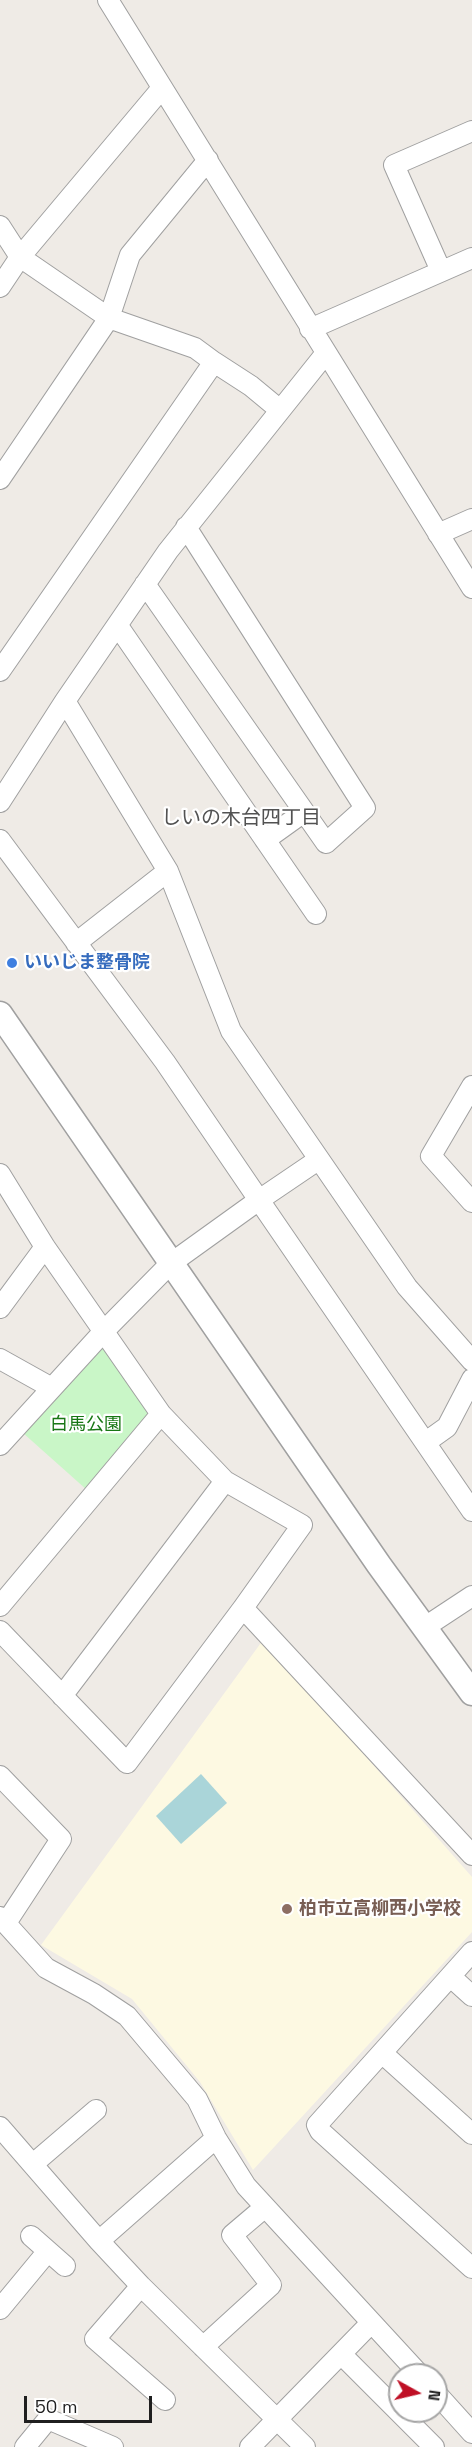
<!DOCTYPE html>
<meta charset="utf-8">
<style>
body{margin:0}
#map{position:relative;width:472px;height:2447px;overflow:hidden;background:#efebe6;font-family:"Space Grotesk",sans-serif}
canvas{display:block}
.north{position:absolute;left:388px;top:2363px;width:60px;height:60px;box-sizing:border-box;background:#fff;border:2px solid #a5a5a5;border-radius:50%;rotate:98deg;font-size:16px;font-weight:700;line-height:24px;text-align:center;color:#1f1f1f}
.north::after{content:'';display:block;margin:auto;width:21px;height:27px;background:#bf0f25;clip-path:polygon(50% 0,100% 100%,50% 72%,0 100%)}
.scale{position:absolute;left:24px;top:2396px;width:128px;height:27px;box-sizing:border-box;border:3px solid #1f1f1f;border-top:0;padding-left:8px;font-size:18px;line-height:21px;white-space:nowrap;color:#1f1f1f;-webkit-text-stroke:4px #fff;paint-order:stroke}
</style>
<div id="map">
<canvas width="472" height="2447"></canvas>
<div class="north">N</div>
<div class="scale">50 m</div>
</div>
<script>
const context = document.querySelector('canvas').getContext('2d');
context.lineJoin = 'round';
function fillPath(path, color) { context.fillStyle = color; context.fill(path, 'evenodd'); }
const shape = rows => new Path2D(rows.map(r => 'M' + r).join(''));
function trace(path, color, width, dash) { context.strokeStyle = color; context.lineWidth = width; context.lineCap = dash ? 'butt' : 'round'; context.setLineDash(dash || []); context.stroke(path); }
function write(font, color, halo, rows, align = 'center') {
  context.font = font + ' "Space Grotesk","Noto Sans JP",sans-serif'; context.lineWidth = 4.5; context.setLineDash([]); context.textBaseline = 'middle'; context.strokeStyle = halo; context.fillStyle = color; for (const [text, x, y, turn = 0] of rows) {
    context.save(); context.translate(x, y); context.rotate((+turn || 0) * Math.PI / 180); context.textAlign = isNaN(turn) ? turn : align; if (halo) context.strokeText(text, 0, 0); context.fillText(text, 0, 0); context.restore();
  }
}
fillPath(shape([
 [263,1640,472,1877,472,1932,253,2170,200,2082,132,1999,41,1945]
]), '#fdf9e2');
fillPath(shape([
 [100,1348,107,1349,148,1406,147,1416,87,1490,23,1433]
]), '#c9f6c7');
fillPath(shape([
 [201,1774,227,1803,181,1844,156,1816]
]), '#aad5d9');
const minor = shape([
 [108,0,472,588],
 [0,226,20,257,162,88],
 [441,271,394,165,472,131],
 [0,287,20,257,109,318,195,348,214,362,0,671],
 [310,329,472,258],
 [214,362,251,386,280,410],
 [0,479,109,318,130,255,208,160],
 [438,534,472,519],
 [145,584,326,843,365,808,186,527],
 [118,626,316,914],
 [65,701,168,871,231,1031,407,1287,472,1361],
 [0,802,65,701,168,551,326,353],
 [0,840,165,1062,259,1200,170,1264,105,1330,0,1445],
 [265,840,304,812],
 [76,943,168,871],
 [472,1086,431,1156,472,1202],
 [318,1160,259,1200,472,1511],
 [0,1174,45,1247,161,1414,225,1481,302,1525,243,1608,127,1763,0,1631],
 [0,1308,45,1247],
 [0,1359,52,1388],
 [426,1442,447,1427,472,1379],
 [0,1606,161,1414],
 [243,1608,472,1855],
 [425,1627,472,1596],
 [62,1696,225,1481],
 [0,1776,61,1839,6,1923],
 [0,1917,46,1968,94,1994,127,2016,197,2099,216,2138,246,2186,420,2375],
 [472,1952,317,2125,320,2131,472,2268],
 [451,1977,472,1996],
 [382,2053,472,2134],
 [0,2127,99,2241,141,2286,305,2447],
 [33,2164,96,2110],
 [31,2236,65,2266],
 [99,2241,216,2138],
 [141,2286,95,2339,165,2400],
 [0,2309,48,2251],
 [203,2347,271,2285,232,2235,265,2207],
 [341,2354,434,2447],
 [436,2393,472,2433],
 [25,2447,48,2419,113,2447],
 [250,2447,371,2323]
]);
const tertiary = shape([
 [0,1014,379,1565,472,1693]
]);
trace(minor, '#a0a0a0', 22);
trace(tertiary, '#a0a0a0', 27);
trace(minor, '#fff', 20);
trace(tertiary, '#fff', 24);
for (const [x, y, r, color] of [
 [12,963,6,"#3f7fe0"],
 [287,1909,6,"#8d6e63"]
]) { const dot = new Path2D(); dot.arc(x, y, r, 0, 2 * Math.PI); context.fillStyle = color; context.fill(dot); trace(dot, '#fff', 2); }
write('bold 18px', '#366cbe', '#fff', [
 ["いいじま整骨院",24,963]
], 'left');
write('18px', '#187714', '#fff', [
 ["白馬公園",86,1425]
]);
write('bold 18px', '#785e54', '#fff', [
 ["柏市立高柳西小学校",299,1909]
], 'left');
write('20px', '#525252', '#fff', [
 ["しいの木台四丁目",241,819]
]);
</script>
